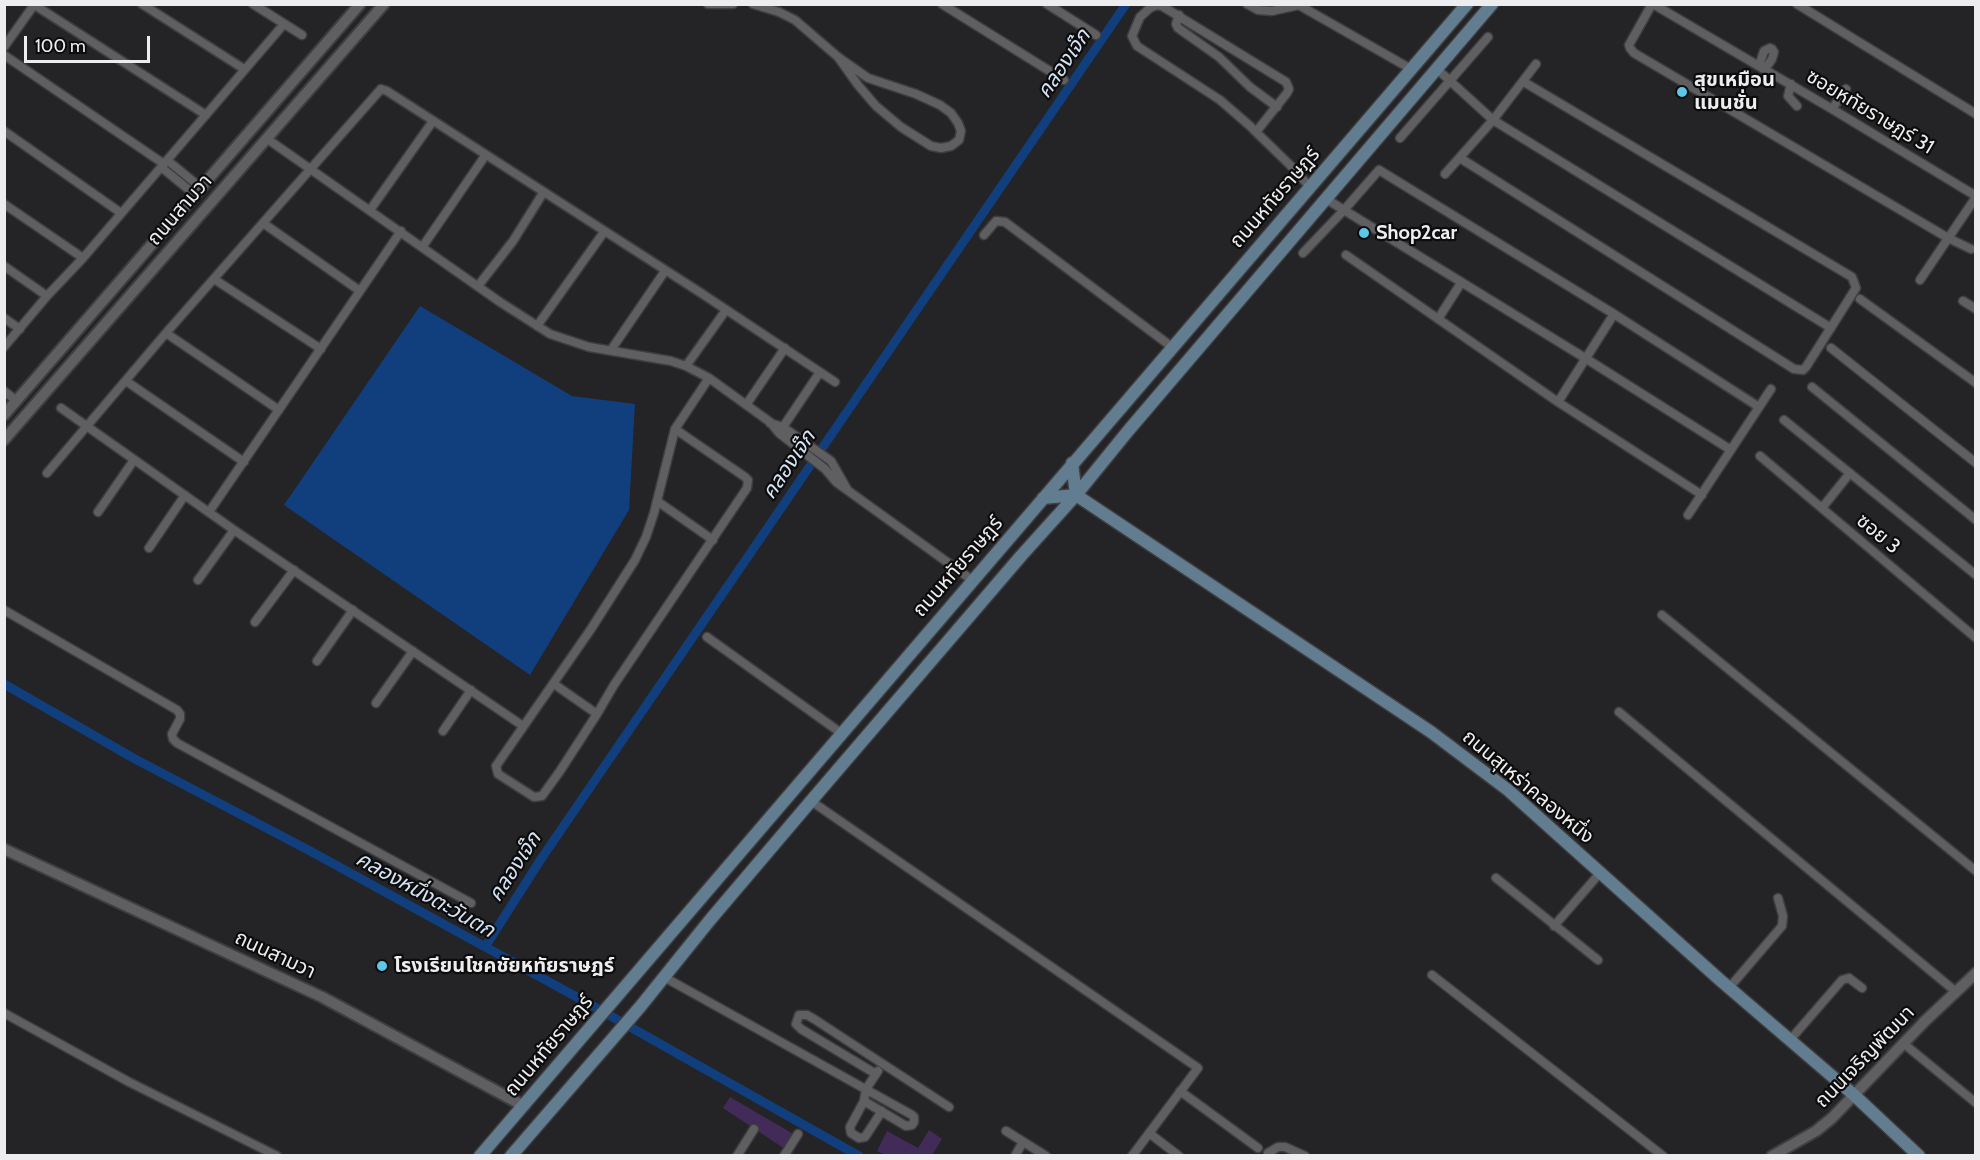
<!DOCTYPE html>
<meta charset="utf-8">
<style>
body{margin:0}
#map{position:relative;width:1980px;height:1160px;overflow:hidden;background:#242325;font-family:Cabin,sans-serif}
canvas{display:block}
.frame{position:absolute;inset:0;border:6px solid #edecee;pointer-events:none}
.scale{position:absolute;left:24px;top:36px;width:126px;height:27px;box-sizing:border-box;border:3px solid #edecee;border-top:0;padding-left:8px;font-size:18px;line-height:21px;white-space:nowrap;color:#edecee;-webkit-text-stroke:4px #0d0c0d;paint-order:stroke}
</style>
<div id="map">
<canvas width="1980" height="1160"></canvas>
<div class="frame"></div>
<div class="scale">100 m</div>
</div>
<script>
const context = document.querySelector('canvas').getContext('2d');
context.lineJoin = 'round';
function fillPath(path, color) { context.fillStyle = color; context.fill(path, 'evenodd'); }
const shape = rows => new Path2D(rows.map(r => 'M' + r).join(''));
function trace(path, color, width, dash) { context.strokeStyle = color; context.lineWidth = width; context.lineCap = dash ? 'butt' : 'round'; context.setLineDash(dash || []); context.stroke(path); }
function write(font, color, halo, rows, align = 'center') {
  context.font = font + ' Cabin,"Noto Sans Thai",sans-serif'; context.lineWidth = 4.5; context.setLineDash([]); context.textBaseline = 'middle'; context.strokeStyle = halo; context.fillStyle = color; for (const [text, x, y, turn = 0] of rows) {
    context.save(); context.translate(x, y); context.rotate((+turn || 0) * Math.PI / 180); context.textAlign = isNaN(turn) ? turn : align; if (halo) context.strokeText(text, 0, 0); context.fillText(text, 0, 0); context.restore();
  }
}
fillPath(shape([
 [730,1097,795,1135,785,1149,723,1108],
 [929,1130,942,1139,932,1155,885,1155,877,1151,887,1131,918,1148]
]), '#422b59');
fillPath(shape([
 [420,306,572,396,635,404,629,510,530,675,284,505]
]), '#113f7d');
trace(shape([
 [4,684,135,759,312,852,593,1006,859,1156],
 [485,947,541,859,1126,4]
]), '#113f7d', 9);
const minor = shape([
 [33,4,206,115],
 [142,4,244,69],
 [253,4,302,35],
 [708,4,733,4],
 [753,4,779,12,795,20,838,57],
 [942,4,1064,80],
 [1047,4,1096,35],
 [1247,4,1258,10,1272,11,1299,5],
 [1297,4,1411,69],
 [1652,4,1629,45,1630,48,1634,53,1948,238,1971,249],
 [1653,4,1832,109,1976,196],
 [1797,4,1976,114],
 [1179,15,1176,24,1178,28,1219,57,1250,87,1277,107],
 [4,47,34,5],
 [4,55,164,164],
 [838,57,868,78,916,94,940,105,951,113,958,123,961,131,959,140,951,146,941,148,931,146,901,127,876,106,858,85,838,57],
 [1759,66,1764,51,1770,48,1772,49,1774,52,1772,59,1765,69],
 [1437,69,1493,120,1831,328],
 [1791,84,1788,96,1797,106],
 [1832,109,1846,89],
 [4,131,121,213],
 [1256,132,1287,93,1289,89,1286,82,1162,6,1157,5,1150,8,1140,17,1132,36,1137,46,1220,100,1250,126,1256,132,1290,165,1310,187],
 [266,138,500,302,550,334,589,347,671,361,686,366,709,378,770,422,779,433,825,469,836,482,972,580],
 [1400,138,1488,37],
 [1460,158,1794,369,1803,370,1806,367,1856,288,1852,277,1524,82],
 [167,160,200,187],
 [161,167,194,194],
 [1445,174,1493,120,1536,64],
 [1326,199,1585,358,1731,450],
 [4,204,83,258],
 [370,210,433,121],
 [263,223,360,291],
 [984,235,996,221,1005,222,1172,347],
 [423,246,485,156],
 [1303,253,1344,210,1379,170,1614,314,1759,407],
 [1346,255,1558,402,1702,495],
 [4,266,47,296],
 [214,279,321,349],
 [1920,280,1976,197],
 [478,286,513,241,543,193],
 [1860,299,1976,383],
 [1963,301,1976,309],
 [4,318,20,329],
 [1438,319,1461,283],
 [537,326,604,232],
 [166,333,279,410],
 [4,347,47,296,83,258,284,24],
 [1831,348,1976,463],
 [611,350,665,271],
 [686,366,726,310],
 [126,381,244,462],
 [1812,387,1976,520],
 [4,391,17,401],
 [1558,402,1614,314],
 [746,405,785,348],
 [61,408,234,530,523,726],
 [1784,420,1976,575],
 [770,423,783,427,831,461,847,489],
 [675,429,745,477,748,480,747,488,614,685,597,714,560,771,542,796,534,797,498,774,496,766,591,629,635,560,646,537,654,513,675,429,709,378],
 [781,430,820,372],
 [1760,456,1976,638],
 [47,473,166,333,381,89,387,91,701,293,835,382],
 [657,501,713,540],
 [1822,508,1850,473],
 [98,512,134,460],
 [209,512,401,231],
 [1688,515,1771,389],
 [149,548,185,495],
 [198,580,234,530],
 [4,610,177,710,180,714,180,719,172,734,173,739,177,743,471,903],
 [1662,615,1976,871],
 [255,622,294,570],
 [707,637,841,733],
 [317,661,353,610],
 [554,684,597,714],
 [376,703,413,651],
 [1619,712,1955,991],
 [443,731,471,690],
 [811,801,1198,1068,1132,1156],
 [1496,878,1598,960],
 [1554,926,1600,873],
 [1432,975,1663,1156],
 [664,977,912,1115,914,1117,914,1122,912,1125,906,1126,864,1101],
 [1729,988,1782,926,1783,916,1778,898],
 [4,1013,129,1082,277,1156],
 [1790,1040,1842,980,1849,978,1862,988],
 [1903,1043,1976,1103],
 [878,1071,866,1089,864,1101,850,1127,851,1133,859,1138,865,1137,882,1111],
 [876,1074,801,1029,796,1024,799,1015,807,1015,814,1019,949,1107],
 [1180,1091,1258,1148],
 [1006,1131,1046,1156],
 [1149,1133,1179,1156],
 [1268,1153,1278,1147,1285,1147,1305,1156],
 [737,1156,754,1129],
 [784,1156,798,1134],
 [1015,1156,1023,1142]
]);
const tertiary = shape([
 [4,415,360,4],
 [4,440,384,4],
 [4,849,322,997,524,1106],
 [1772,1156,1816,1131,1832,1118,1925,1021,1976,973]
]);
const secondary = shape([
 [1072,463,1076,495],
 [1076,495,1431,732,1508,790,1720,980,1854,1095,1919,1156],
 [1043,498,1076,495],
 [480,1156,1467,4],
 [511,1156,640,1007,710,920,811,801,1021,556,1076,495,1128,431,1492,4]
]);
trace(minor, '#3e3d3f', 11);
trace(tertiary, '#3e3d3f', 14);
trace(secondary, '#3e3d3f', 15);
trace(minor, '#5f5e61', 8);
trace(tertiary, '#5f5e61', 10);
trace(secondary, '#627d8f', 12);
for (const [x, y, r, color] of [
 [1682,92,6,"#5cc7e8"],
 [1364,233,6,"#5cc7e8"],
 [382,966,6,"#5cc7e8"]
]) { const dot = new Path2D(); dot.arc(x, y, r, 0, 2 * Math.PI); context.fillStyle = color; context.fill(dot); trace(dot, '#0d0c0d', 2); }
write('bold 20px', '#edecee', '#0d0c0d', [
 ["สุขเหมือน",1694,80],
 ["แมนชั่น",1694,103],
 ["Shop2car",1376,233],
 ["โรงเรียนโชคชัยหทัยราษฎร์",394,966]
], 'left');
write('20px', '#edecee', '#0d0c0d', [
 ["ซอยหทัยราษฎร์ 31",1870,112,31],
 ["ถนนหทัยราษฎร์",1275,198,-49],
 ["ถนนสามวา",180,210,-49],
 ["ซอย 3",1878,534,40],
 ["ถนนหทัยราษฎร์",958,567,-49],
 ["ถนนสุเหร่าคลองหนึ่ง",1528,787,40],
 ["ถนนสามวา",275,955,25],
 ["ถนนหทัยราษฎร์",549,1046,-50],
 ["ถนนเจริญพัฒนา",1865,1057,-46]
]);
write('italic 21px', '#d6e3f5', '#0d0c0d', [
 ["คลองเจ๊ก",1064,64,-56],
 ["คลองเจ๊ก",789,465,-56],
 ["คลองเจ๊ก",515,867,-57],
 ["คลองหนึ่งตะวันตก",425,895,29]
]);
</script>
